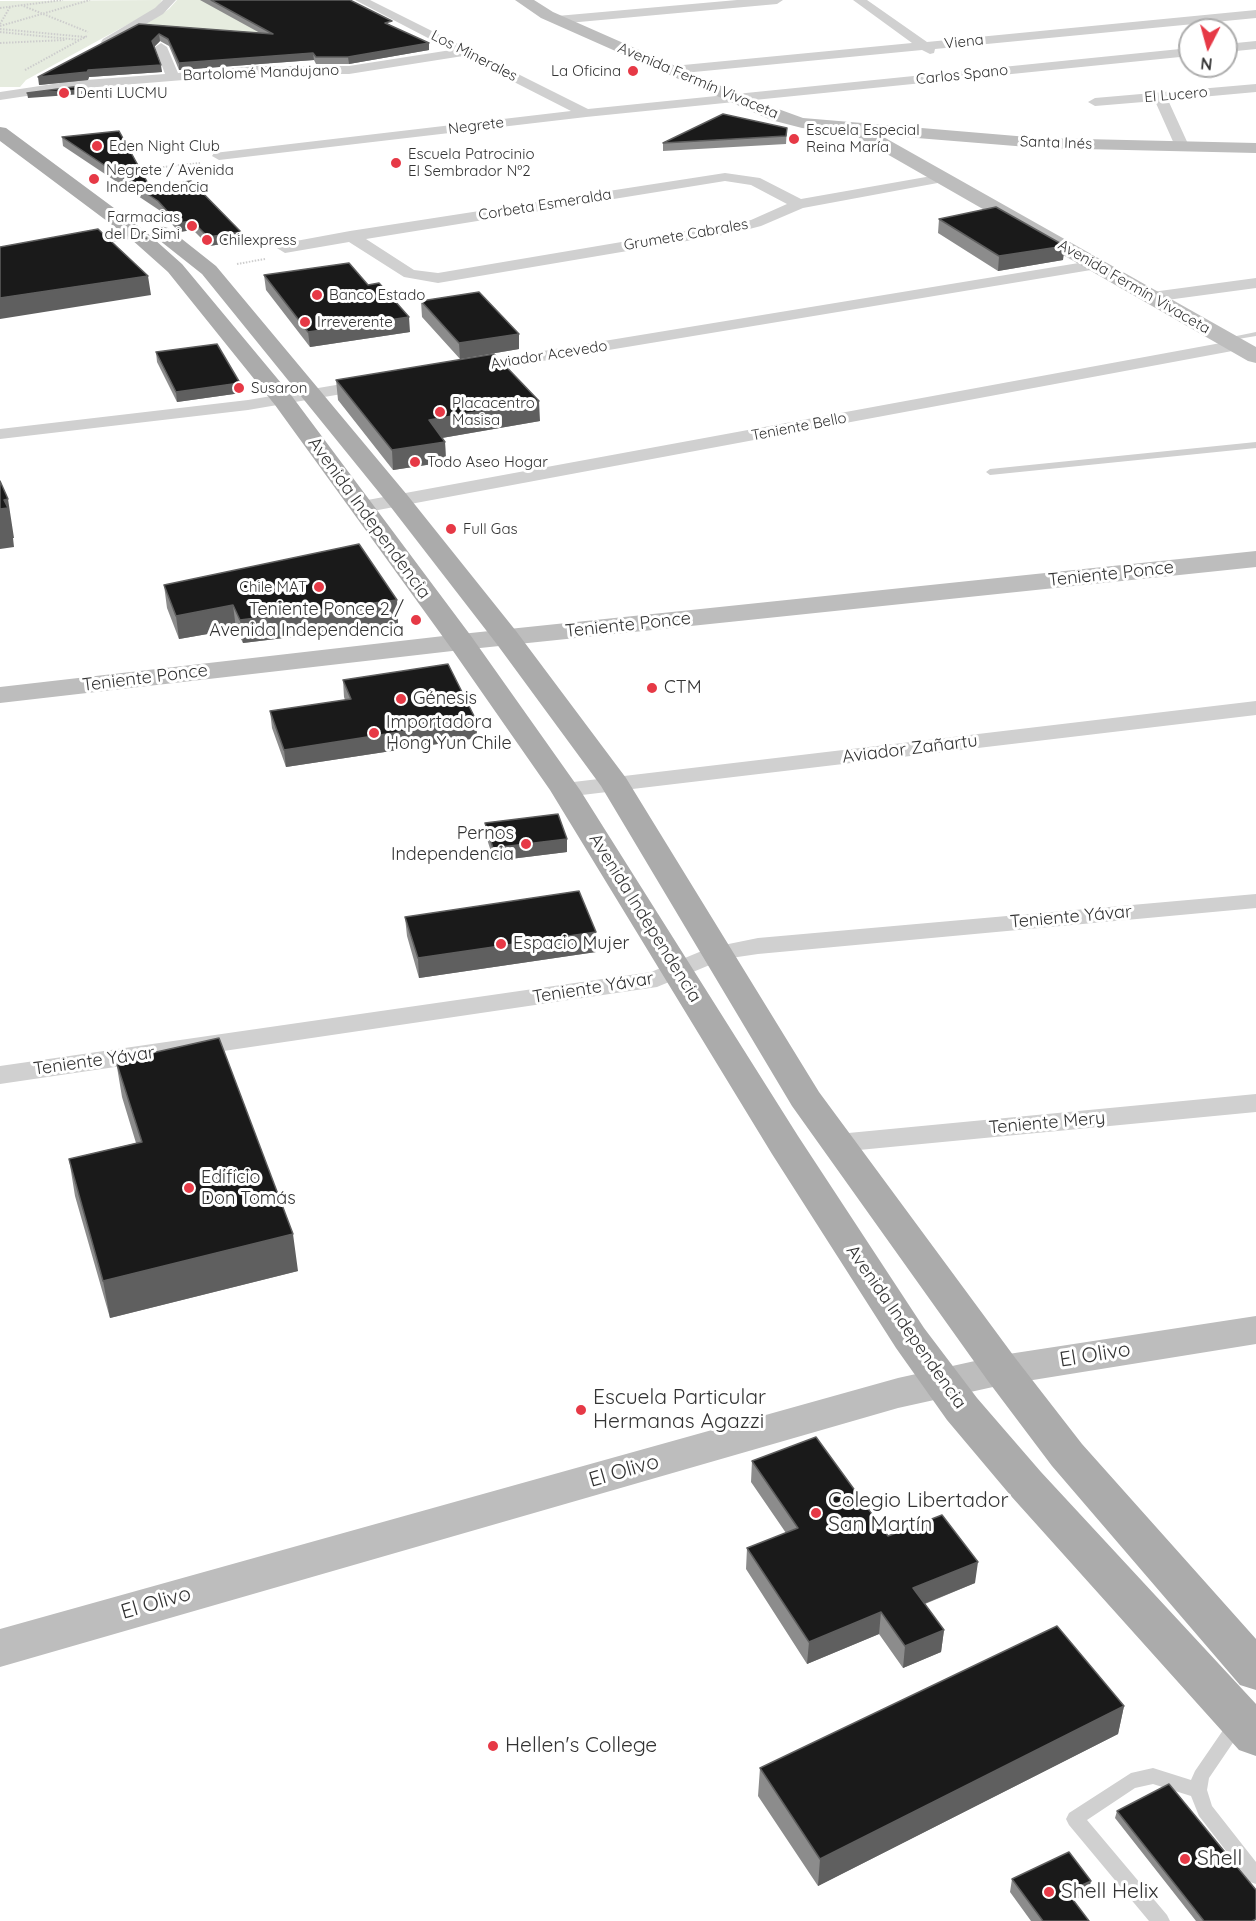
<!DOCTYPE html>
<meta charset="utf-8">
<style>
body{margin:0}
#map{position:relative;width:1256px;height:1921px;overflow:hidden;background:#fff;font-family:Quicksand,sans-serif}
canvas{display:block}
.north{position:absolute;left:1178px;top:18px;width:60px;height:60px;box-sizing:border-box;background:#fff;border:2px solid #adadad;border-radius:50%;rotate:186deg;font-size:16px;font-weight:700;line-height:24px;text-align:center;color:#333}
.north::after{content:'';display:block;margin:auto;width:21px;height:27px;background:#e63946;clip-path:polygon(50% 0,100% 100%,50% 72%,0 100%)}
</style>
<div id="map">
<canvas width="1256" height="1921"></canvas>
<div class="north">N</div>
</div>
<script>
const context = document.querySelector('canvas').getContext('2d');
context.lineJoin = 'round';
function fillPath(path, color) { context.fillStyle = color; context.fill(path, 'evenodd'); }
const shape = rows => new Path2D(rows.map(r => 'M' + r).join(''));
function trace(path, color, width, dash) { context.strokeStyle = color; context.lineWidth = width; context.lineCap = dash ? 'butt' : 'round'; context.setLineDash(dash || []); context.stroke(path); }
function write(font, color, halo, rows, align = 'center') {
  context.font = font + ' Quicksand,sans-serif'; context.lineWidth = 6; context.setLineDash([]); context.textBaseline = 'middle'; context.strokeStyle = halo; context.fillStyle = color; for (const [text, x, y, turn = 0] of rows) {
    context.save(); context.translate(x, y); context.rotate((+turn || 0) * Math.PI / 180); context.textAlign = isNaN(turn) ? turn : align; if (halo) context.strokeText(text, 0, 0); context.fillText(text, 0, 0); context.restore();
  }
}
fillPath(shape([
 [162,0,156,9,26,80,20,87,0,87,0,1],
 [177,0,336,0,269,38,137,30,169,9]
]), '#e6ecdf');
trace(shape([
 [21,5,88,32],
 [0,8,63,0],
 [0,24,10,7],
 [0,26,90,0],
 [0,29,85,37],
 [0,32,80,40],
 [0,43,65,40],
 [25,70,87,36],
 [136,170,200,163],
 [237,264,265,259]
]), '#cdcdcd', 2, [1.5, 1.5]);
fillPath(shape([
 [138,233,142,235,141,237,95,245,91,243,138,233],
 [1256,332,1256,336,1226,341,1222,339,1256,332],
 [1256,442,1256,448,990,475,986,472,990,469,1256,442],
 [1236,1718,1242,1720,1245,1725,1209,1778,1207,1790,1212,1806,1256,1862,1256,1884,1250,1882,1199,1816,1191,1796,1153,1784,1135,1788,1087,1820,1167,1915,1170,1921,1149,1921,1069,1825,1066,1819,1069,1813,1131,1773,1153,1768,1191,1780,1195,1771,1230,1720,1236,1718]
]), '#d0d0d0');
fillPath(shape([
 [163,0,176,0,163,14,111,45,103,45,101,42,103,39,155,8,163,0],
 [355,0,370,0,588,109,1190,48,1190,56,586,117,219,160,212,156,214,153,571,111,463,56,349,74,257,74,73,89,0,100,0,92,73,81,165,74,155,47,161,43,167,47,178,73,257,66,349,66,451,50,355,0],
 [737,0,783,0,777,4,557,24,551,20,557,16,737,0],
 [853,0,867,0,927,42,1256,10,1256,18,935,49,934,53,930,54,922,50,673,74,667,70,673,66,912,43,853,0],
 [1256,41,1256,49,1226,52,1226,44,1256,41],
 [1256,84,1256,92,1168,100,1189,146,1182,150,1175,146,1155,101,1095,106,1088,102,1095,98,1256,84],
 [725,173,760,178,801,199,943,174,950,178,943,182,803,208,761,226,734,233,438,283,404,277,349,242,285,253,277,248,285,243,350,231,725,173],
 [725,181,751,185,787,204,751,220,734,223,438,273,414,270,366,239,725,181],
 [1097,260,1103,262,1105,265,1103,268,470,373,464,372,461,368,464,364,470,363,1097,260],
 [1256,278,1256,288,1152,302,1144,297,1152,292,1256,278],
 [1237,340,1243,341,1245,345,1243,349,362,513,355,511,352,507,355,503,362,501,1237,340],
 [371,379,377,380,380,384,377,388,248,410,0,439,0,429,248,400,371,379],
 [1256,701,1256,715,565,797,557,795,553,790,557,785,565,783,1256,701],
 [1256,894,1256,908,758,954,724,959,657,987,0,1084,0,1066,651,972,709,948,758,938,1256,894],
 [1256,1094,1256,1112,838,1152,828,1150,824,1143,828,1136,838,1134,1256,1094]
]), '#d0d0d0');
fillPath(shape([
 [515,0,534,0,553,12,748,98,803,118,1040,138,1256,143,1256,153,1040,148,880,135,1256,347,1256,363,1248,361,859,138,857,133,802,128,771,120,541,18,515,0],
 [1256,551,1256,567,461,650,0,703,0,687,461,634,1256,551],
 [1256,1316,1256,1344,1002,1385,898,1408,0,1667,0,1629,898,1378,1002,1355,1256,1316]
]), '#bdbdbd');
fillPath(shape([
 [0,127,6,128,145,231,182,264,291,395,471,636,580,790,798,1136,924,1328,977,1398,1041,1472,1256,1704,1256,1756,1239,1750,1011,1496,947,1420,896,1348,772,1154,550,790,451,648,275,405,168,272,131,239,0,141,0,127],
 [161,226,168,228,216,266,408,496,516,631,626,778,819,1092,1016,1359,1082,1444,1256,1639,1256,1690,1240,1685,1052,1466,988,1381,792,1106,601,786,496,643,390,506,202,274,154,236,151,232,154,228,161,226]
]), '#ababab');
fillPath(shape([
 [200,0,350,0,392,26,429,50,349,64,316,64,314,60,179,70,169,46,160,41,154,47,162,72,89,77,88,80,39,85,139,24,260,33],
 [787,128,786,144,663,151,663,143],
 [62,137,150,187,242,241,209,246,193,230,179,232,159,210,63,146],
 [939,219,1063,260,998,271,938,233],
 [264,275,368,285,410,332,310,347,266,290],
 [421,301,519,334,519,349,460,359,422,317],
 [156,352,241,393,177,402,157,362],
 [336,380,540,421,442,438,445,442,446,462,393,470,338,400],
 [164,585,397,600,398,624,243,643,236,629,179,639,167,608],
 [343,680,476,720,477,738,286,767,272,728,270,711,345,700,344,697],
 [485,823,567,852,494,861,486,836],
 [405,917,596,952,419,978,407,936],
 [116,1061,298,1271,110,1318,75,1196,69,1159,136,1143,122,1097],
 [752,1461,888,1536,975,1583,925,1604,944,1630,941,1652,903,1668,879,1634,807,1664,746,1569,747,1548,786,1533,751,1482],
 [1124,1706,1118,1734,818,1886,758,1796,760,1768],
 [1117,1811,1256,1921,1196,1921,1115,1818],
 [1012,1879,1088,1893,1073,1900,1089,1921,1031,1921,1010,1892]
]), '#8c8c8c');
fillPath(shape([
 [159,34,160,41,153,48,152,41],
 [429,43,429,50,349,64,348,57],
 [313,53,314,60,179,70,179,63],
 [161,65,162,72,89,77,88,80,39,85,38,77,88,70],
 [84,86,84,90,83,94,28,98,27,93],
 [192,221,193,230,179,232,178,223],
 [241,232,242,241,209,246,208,237],
 [1065,246,1063,260,998,271,999,256],
 [148,276,151,295,0,319,0,298],
 [409,317,410,332,310,347,308,332],
 [519,334,519,349,460,359,459,343],
 [240,383,241,393,177,402,176,392],
 [539,401,540,421,430,440,429,420],
 [445,442,446,462,393,470,392,450],
 [8,499,14,538,13,538,14,547,0,549,0,509,4,500],
 [397,600,398,624,243,643,240,620],
 [233,605,236,629,179,639,176,616],
 [476,720,477,738,286,767,284,750],
 [567,839,567,852,494,861,493,848],
 [596,932,596,952,419,978,418,958],
 [293,1234,298,1271,110,1318,103,1281],
 [978,1562,975,1583,911,1609,913,1588],
 [881,1612,879,1634,807,1664,809,1642],
 [944,1630,941,1652,903,1668,905,1646],
 [1124,1706,1118,1734,818,1886,820,1859],
 [1091,1881,1088,1893,1065,1905,1067,1892]
]), '#5f5f5f');
const building = shape([
 [211,0,350,0,392,21,385,23,429,43,348,57,316,57,313,53,179,63,168,39,159,34,152,41,161,65,88,70,87,72,38,77,139,24,273,34,211,0],
 [84,86,82,90,27,93,73,87,84,86],
 [723,114,787,128,786,136,663,143,723,114],
 [119,131,150,187,191,181,241,232,208,237,192,221,178,223,158,201,62,137,119,131],
 [996,207,1065,246,999,256,939,219,996,207],
 [98,229,148,276,0,298,0,247,98,229],
 [349,263,368,285,379,283,409,317,308,332,264,275,349,263],
 [479,292,519,334,459,343,421,301,479,292],
 [217,344,240,383,176,392,156,352,217,344],
 [494,354,539,401,429,420,445,442,392,450,336,380,494,354],
 [0,481,8,499,4,500,8,508,0,509,0,481],
 [359,544,397,600,240,620,233,605,176,616,164,585,359,544],
 [448,664,476,720,284,750,270,711,351,699,343,680,448,664],
 [558,814,567,839,493,848,485,823,558,814],
 [579,891,596,932,418,958,405,917,579,891],
 [219,1038,293,1234,103,1281,69,1159,142,1142,116,1061,219,1038],
 [816,1437,888,1536,942,1515,978,1562,913,1588,944,1630,905,1646,881,1612,809,1642,747,1548,798,1528,752,1461,816,1437],
 [1057,1626,1124,1706,820,1859,760,1768,1057,1626],
 [1169,1784,1256,1890,1256,1919,1252,1921,1204,1921,1117,1811,1169,1784],
 [1069,1852,1091,1881,1067,1892,1089,1921,1043,1921,1012,1879,1069,1852]
]);
fillPath(building, '#1a1a1a');
trace(building, '#5f5f5f', 1.5);
for (const [x, y, r, color] of [
 [633,71,6,"#e63946"],
 [64,93,6,"#e63946"],
 [794,139,6,"#e63946"],
 [97,146,6,"#e63946"],
 [396,163,6,"#e63946"],
 [94,179,6,"#e63946"],
 [192,226,6,"#e63946"],
 [207,240,6,"#e63946"],
 [317,295,6,"#e63946"],
 [305,322,6,"#e63946"],
 [239,388,6,"#e63946"],
 [440,412,6,"#e63946"],
 [415,462,6,"#e63946"],
 [451,529,6,"#e63946"],
 [319,587,6,"#e63946"],
 [416,620,6,"#e63946"],
 [652,688,6,"#e63946"],
 [401,699,6,"#e63946"],
 [374,733,6,"#e63946"],
 [526,844,6,"#e63946"],
 [501,944,6,"#e63946"],
 [189,1188,6,"#e63946"],
 [581,1410,6,"#e63946"],
 [816,1513,6,"#e63946"],
 [493,1746,6,"#e63946"],
 [1185,1859,6,"#e63946"],
 [1049,1892,6,"#e63946"]
]) { const dot = new Path2D(); dot.arc(x, y, r, 0, 2 * Math.PI); context.fillStyle = color; context.fill(dot); trace(dot, '#fff', 2); }
write('15px', '#333', '#fff', [
 ["Viena",964,42,-6],
 ["Los Minerales",474,56,27],
 ["Bartolomé Mandujano",261,73,-2],
 ["Carlos Spano",962,75,-6],
 ["Avenida Fermín Vivaceta",698,81,23],
 ["El Lucero",1176,95,-5],
 ["Negrete",476,126,-7],
 ["Santa Inés",1056,143,2],
 ["Corbeta Esmeralda",545,205,-9],
 ["Grumete Cabrales",686,235,-10],
 ["Avenida Fermín Vivaceta",1134,287,30],
 ["Aviador Acevedo",549,355,-9],
 ["Teniente Bello",799,427,-11]
]);
write('15px', '#333', '#fff', [
 ["La Oficina",621,71,"right"],
 ["Denti LUCMU",76,93],
 ["Escuela Especial",806,130],
 ["Reina María",806,147],
 ["Eden Night Club",109,146],
 ["Escuela Patrocinio",408,154],
 ["El Sembrador N°2",408,171],
 ["Negrete / Avenida",106,170],
 ["Independencia",106,187],
 ["Farmacias",180,217,"right"],
 ["del Dr. Simi",180,234,"right"],
 ["Chilexpress",219,240],
 ["Banco Estado",329,295],
 ["Irreverente",317,322],
 ["Susaron",251,388],
 ["Placacentro",452,403],
 ["Masisa",452,420],
 ["Todo Aseo Hogar",427,462],
 ["Full Gas",463,529],
 ["Chile MAT",307,587,"right"]
], 'left');
write('18px', '#333', '#fff', [
 ["Avenida Independencia",369,518,54],
 ["Teniente Ponce",1111,574,-6],
 ["Teniente Ponce",628,625,-6],
 ["Teniente Ponce",145,678,-7],
 ["Aviador Zañartu",910,749,-7],
 ["Teniente Yávar",1071,917,-5],
 ["Avenida Independencia",645,918,58],
 ["Teniente Yávar",593,988,-9],
 ["Teniente Yávar",94,1061,-8],
 ["Teniente Mery",1047,1123,-5],
 ["Avenida Independencia",906,1327,55]
]);
write('18px', '#333', '#fff', [
 ["Teniente Ponce 2 /",404,610,"right"],
 ["Avenida Independencia",404,631,"right"],
 ["CTM",664,688],
 ["Génesis",413,699],
 ["Importadora",386,723],
 ["Hong Yun Chile",386,744],
 ["Pernos",514,834,"right"],
 ["Independencia",514,855,"right"],
 ["Espacio Mujer",513,944],
 ["Edificio",201,1178],
 ["Don Tomás",201,1199]
], 'left');
write('21px', '#333', '#fff', [
 ["El Olivo",1095,1355,-9],
 ["El Olivo",624,1471,-16],
 ["El Olivo",156,1603,-16]
]);
write('21px', '#333', '#fff', [
 ["Escuela Particular",593,1398],
 ["Hermanas Agazzi",593,1422],
 ["Colegio Libertador",828,1501],
 ["San Martín",828,1525],
 ["Hellen's College",505,1746],
 ["Shell",1197,1859],
 ["Shell Helix",1061,1892]
], 'left');
</script>
